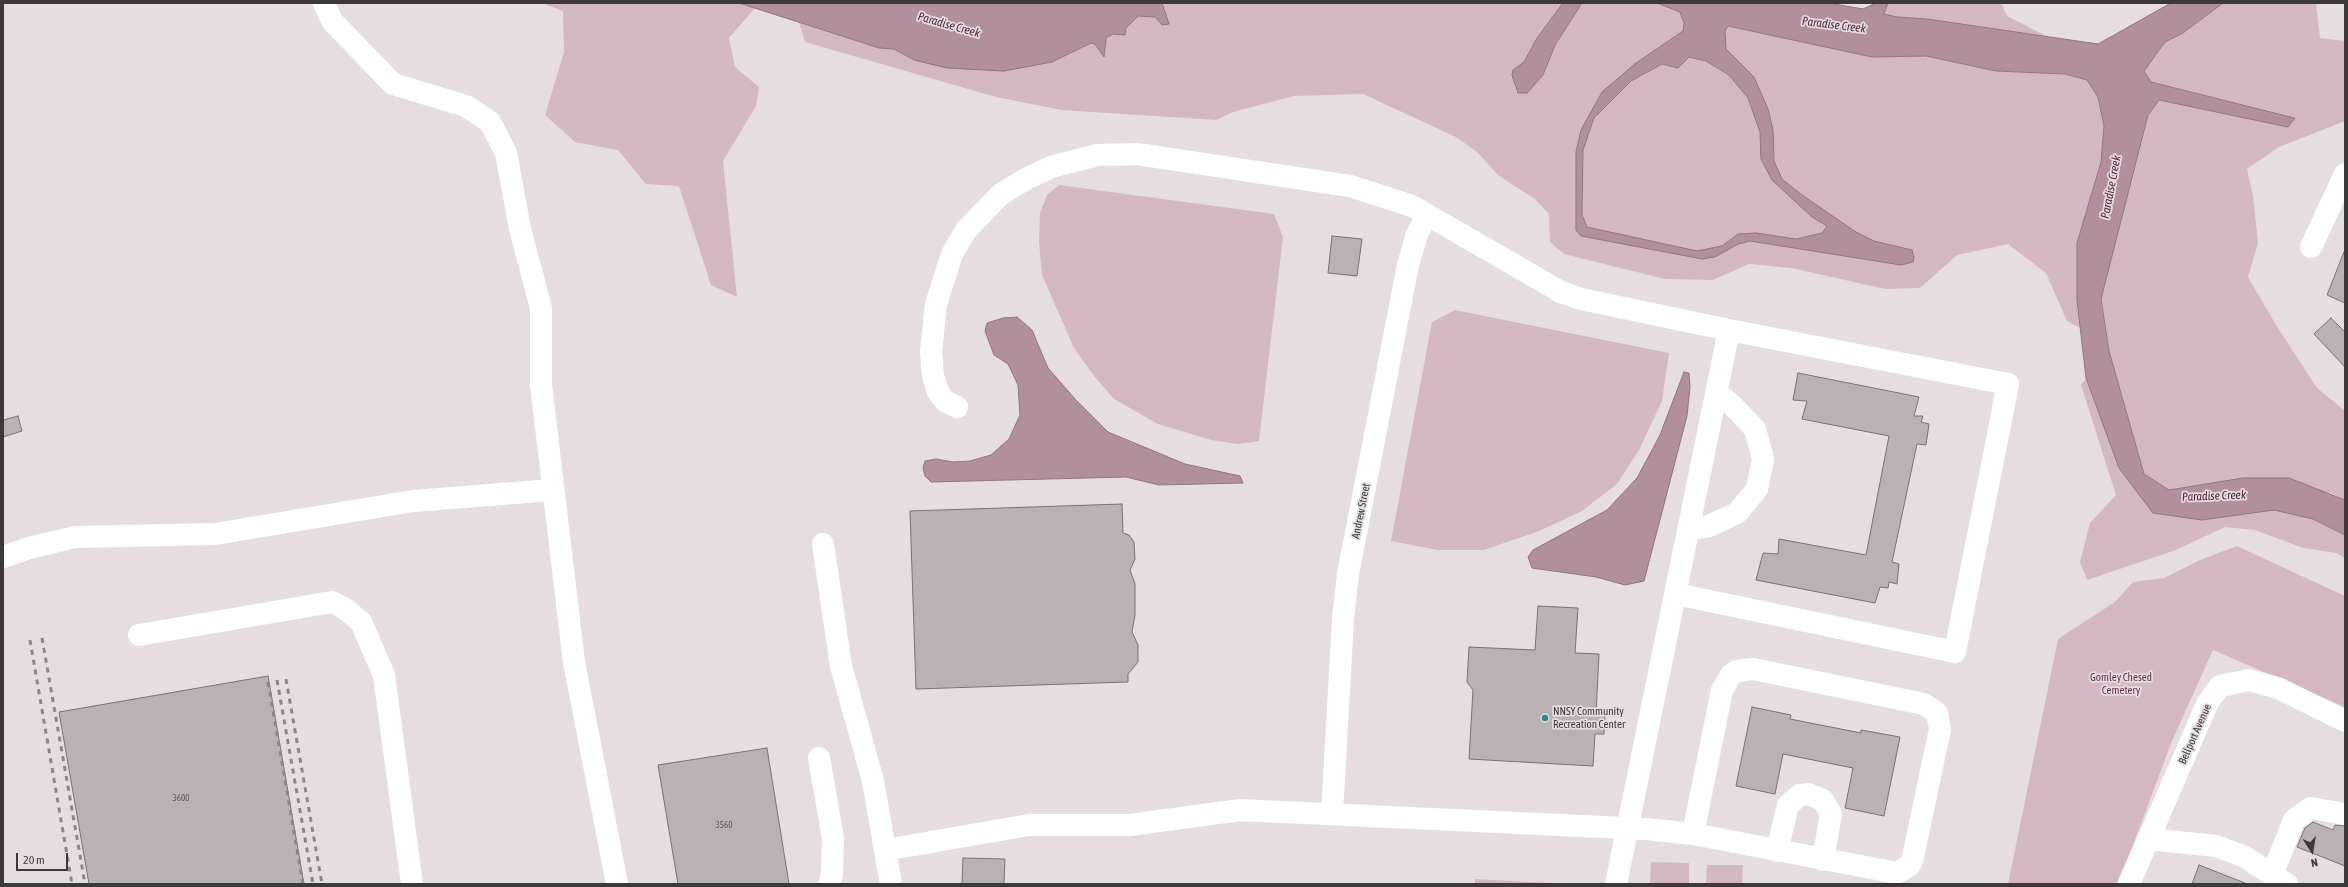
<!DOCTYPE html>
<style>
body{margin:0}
#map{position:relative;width:2348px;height:887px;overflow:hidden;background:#e6dde1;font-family:"Asap Condensed",sans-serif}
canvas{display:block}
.frame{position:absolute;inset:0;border:4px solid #3d393a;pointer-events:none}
.north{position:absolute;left:2292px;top:831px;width:40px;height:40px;-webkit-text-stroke:3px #e6dde1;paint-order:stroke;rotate:168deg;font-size:11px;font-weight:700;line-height:16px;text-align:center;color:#3d393a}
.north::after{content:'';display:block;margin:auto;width:14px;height:18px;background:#3d393a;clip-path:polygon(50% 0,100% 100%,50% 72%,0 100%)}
.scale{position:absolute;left:16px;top:853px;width:52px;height:18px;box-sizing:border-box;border:2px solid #3d393a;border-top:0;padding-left:5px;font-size:12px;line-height:14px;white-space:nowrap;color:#3d393a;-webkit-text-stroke:3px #e6dde1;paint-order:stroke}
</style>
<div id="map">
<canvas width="2348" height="887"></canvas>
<div class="frame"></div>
<div class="north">N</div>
<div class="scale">20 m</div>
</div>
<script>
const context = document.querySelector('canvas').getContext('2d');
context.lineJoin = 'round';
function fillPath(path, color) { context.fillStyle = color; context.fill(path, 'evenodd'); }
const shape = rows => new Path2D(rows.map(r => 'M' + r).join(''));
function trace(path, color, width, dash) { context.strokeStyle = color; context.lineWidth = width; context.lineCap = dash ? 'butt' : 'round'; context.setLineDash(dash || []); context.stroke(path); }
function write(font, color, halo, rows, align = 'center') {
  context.font = font + ' "Asap Condensed",sans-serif'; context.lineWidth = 3.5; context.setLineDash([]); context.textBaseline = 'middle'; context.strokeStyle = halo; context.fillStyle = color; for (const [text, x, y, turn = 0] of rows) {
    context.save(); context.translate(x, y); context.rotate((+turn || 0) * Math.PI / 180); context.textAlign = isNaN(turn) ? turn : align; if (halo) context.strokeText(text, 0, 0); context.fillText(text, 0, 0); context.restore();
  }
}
fillPath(shape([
 [542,3,739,3,755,8,729,38,735,67,759,87,756,106,723,161,737,297,711,285,679,186,646,184,618,150,575,142,545,115,564,52,563,11],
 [1162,3,1563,3,1537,38,1524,62,1513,70,1543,75,1555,45,1582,3,1657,3,1680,11,1684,23,1683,31,1636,63,1581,130,1576,152,1576,230,1581,236,1702,259,1715,257,1738,244,1750,241,1901,265,1911,250,1874,241,1856,232,1802,195,1782,179,1774,161,1773,130,1754,77,1726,49,1725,31,1728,26,1872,57,1926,56,1996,71,2065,74,2087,80,2098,97,2104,126,2101,162,2077,243,2077,300,2080,328,2067,321,2046,273,2008,244,1957,255,1920,288,1885,289,1791,268,1749,264,1713,280,1665,279,1564,254,1550,242,1549,214,1535,199,1499,176,1477,152,1456,137,1363,94,1294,96,1233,112,1216,120,1061,110,996,97,805,42,799,23,879,48,894,49,914,60,1052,62,1091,43,1095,44,1104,57,1106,38,1126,28,1138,16,1155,17,1162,25,1169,24],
 [1888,3,2001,3,2007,16,2048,37,1927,19,1897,17,1884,14],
 [2223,3,2316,3,2320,38,2345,41,2345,121,2279,147,2247,169,2253,196,2258,243,2248,277,2276,325,2317,388,2345,411,2345,500,2331,493,2243,478,2169,490,2144,474,2109,351,2101,299,2148,115,2159,100,2288,127,2295,117,2151,82,2144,71,2165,42,2183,33],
 [1689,57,1706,61,1729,75,1748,98,1761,132,1761,159,1812,217,1827,226,1822,233,1796,239,1756,233,1738,234,1722,246,1697,251,1587,227,1582,215,1583,150,1594,118,1631,81,1662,64,1678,68],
 [1059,185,1274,214,1283,237,1259,441,1238,444,1211,440,1158,424,1114,399,1094,376,1074,348,1042,275,1039,242,1040,213,1047,195],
 [1455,310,1669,353,1662,401,1639,450,1617,484,1582,511,1539,531,1484,550,1437,550,1391,541,1432,322],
 [2086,378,2119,468,2202,520,2274,510,2313,519,2345,535,2345,558,2336,553,2303,548,2255,530,2225,527,2176,550,2087,580,2080,562,2090,523,2116,495,2081,385],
 [2237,546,2345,596,2345,707,2213,650,2172,741,2133,845,2116,884,2008,884,2058,639,2115,602,2133,582,2164,578,2200,560],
 [1651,862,1689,863,1689,884,1650,884],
 [1707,865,1743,865,1742,884,1706,884],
 [1475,879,1549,883,1549,884,1475,884]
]), '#d3b8c4');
const water = shape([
 [739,3,1162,3,1169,24,1162,25,1155,17,1138,16,1126,28,1125,35,1113,34,1106,38,1104,57,1095,44,1091,43,1052,62,1004,71,947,68,914,60,894,49,879,48,739,3],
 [1563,3,1582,3,1555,45,1543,75,1527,93,1518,93,1512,75,1513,70,1524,62,1537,38,1563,3],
 [1657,3,1828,3,1863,9,1876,3,1888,3,1884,14,1897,17,1927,19,2098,44,2171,3,2223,3,2183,33,2165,42,2144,71,2151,82,2295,118,2288,127,2159,100,2148,115,2101,299,2109,351,2144,474,2169,490,2243,478,2289,478,2345,500,2345,535,2313,519,2274,510,2202,520,2153,513,2119,468,2086,378,2077,300,2077,243,2101,162,2104,126,2098,97,2087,80,2065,74,1996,71,1926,56,1872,57,1728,26,1725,31,1726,49,1754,77,1768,109,1773,130,1774,161,1782,179,1802,195,1856,232,1874,241,1912,250,1914,257,1913,262,1901,265,1750,241,1738,244,1715,257,1702,259,1581,236,1576,230,1576,152,1581,130,1602,92,1636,63,1683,31,1684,23,1680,12,1657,3],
 [1689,57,1706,61,1729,75,1748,98,1760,132,1761,159,1772,180,1812,217,1827,226,1822,233,1796,239,1756,233,1738,234,1722,246,1697,251,1587,227,1582,215,1583,150,1594,118,1631,81,1662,64,1678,68,1689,57],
 [1017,317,1032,330,1048,368,1075,399,1108,432,1185,464,1240,476,1243,483,1159,485,1126,477,931,482,925,476,923,468,925,461,936,459,953,462,970,461,991,455,1009,439,1020,415,1018,385,1008,364,994,355,985,331,987,323,1003,318,1017,317],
 [1684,372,1689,373,1690,387,1687,416,1644,581,1625,585,1596,577,1532,568,1528,557,1533,550,1607,510,1637,478,1660,435,1684,372]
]);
fillPath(water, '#b28f9f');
trace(water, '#8f7581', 1);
const building = shape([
 [1332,236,1362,239,1357,276,1328,273,1332,236],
 [2344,252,2345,252,2345,303,2327,295,2344,252],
 [2331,318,2345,332,2345,367,2314,334,2331,318],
 [1798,373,1919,397,1914,416,1923,416,1921,422,1929,424,1926,445,1917,444,1892,562,1899,564,1897,584,1889,582,1888,588,1880,587,1875,603,1756,580,1763,553,1778,554,1779,539,1866,555,1889,436,1802,419,1807,401,1793,400,1798,373],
 [18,416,22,431,3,437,3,420,18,416],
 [1122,504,1123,533,1129,535,1134,542,1135,559,1130,570,1135,584,1135,615,1132,632,1138,645,1138,662,1128,674,1128,682,916,689,910,511,1122,504],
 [1538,606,1578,608,1575,653,1599,654,1596,714,1605,714,1604,734,1595,734,1593,766,1469,759,1473,690,1467,682,1469,647,1535,650,1538,606],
 [268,676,304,884,89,884,59,712,268,676],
 [1752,707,1791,715,1790,719,1861,733,1861,730,1900,737,1884,816,1845,808,1853,768,1783,754,1775,794,1736,786,1752,707],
 [767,748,789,884,678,884,658,765,767,748],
 [2313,822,2333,830,2335,825,2345,826,2345,866,2297,847,2305,828,2313,822],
 [963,858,1005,859,1004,884,962,884,963,858],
 [2199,865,2245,883,2245,884,2192,884,2199,865]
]);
fillPath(building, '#bab1b5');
trace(building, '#797175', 1);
trace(shape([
 [324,3,332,21,393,84,466,106,490,122,506,153,520,229,541,308,541,385,574,662,617,884],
 [2311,247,2345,174],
 [957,407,945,401,938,392,933,376,931,352,936,304,952,254,966,230,1001,194,1026,179,1051,167,1097,155,1137,154,1350,186,1412,206,1561,292,1581,299,1729,330,1616,884],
 [1689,530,1709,526,1737,513,1757,489,1763,459,1755,429,1733,406,1717,393],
 [823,544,841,666,873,781,891,884],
 [3,557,29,548,75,537,215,534,413,501,553,490],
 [1676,594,1955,652,2008,384,1729,330],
 [139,635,332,602,344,608,361,622,384,675,412,884],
 [819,758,833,838,832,875,829,884],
 [1332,813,1343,619,1348,574,1408,265,1417,234,1427,215],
 [2148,839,2216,846,2243,856,2287,884],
 [885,850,1029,825,1130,825,1240,810,1646,829,1693,834,1897,873,1910,865,1913,857,1940,729,1937,713,1924,704,1753,669,1737,671,1731,675,1722,690,1693,834],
 [1777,851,1788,805,1800,795,1808,794,1823,800,1831,814,1823,860],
 [2272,875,2294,820,2311,808,2345,814],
 [2129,884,2208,702,2220,686,2249,680,2278,688,2345,721]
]), '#fff', 22);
trace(shape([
 [42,638,85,884],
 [30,640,72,884],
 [286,679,322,884],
 [277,680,313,884],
 [268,682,303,884]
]), '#8d8689', 3, [5, 5]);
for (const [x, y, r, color] of [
 [1545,718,4,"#3b8486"]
]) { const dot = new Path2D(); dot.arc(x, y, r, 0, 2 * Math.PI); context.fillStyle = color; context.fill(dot); trace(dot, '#e6dde1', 1.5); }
write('9px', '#5c5759', null, [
 ["3600",181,798],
 ["3560",724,825]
]);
write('11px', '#3d393a', '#e6dde1', [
 ["Andrew Street",1361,511,-79],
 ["Bellport Avenue",2195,734,-66]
]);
write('11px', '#64334c', '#e6dde1', [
 ["Gomley Chesed",2121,678],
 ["Cemetery",2121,691]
]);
write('11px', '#3d393a', '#e6dde1', [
 ["NNSY Community",1553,712],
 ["Recreation Center",1553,725]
], 'left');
write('italic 12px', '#53243d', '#e6dde1', [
 ["Paradise Creek",949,25,16],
 ["Paradise Creek",1834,25,7],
 ["Paradise Creek",2111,187,-79],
 ["Paradise Creek",2214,496,-2]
]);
</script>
